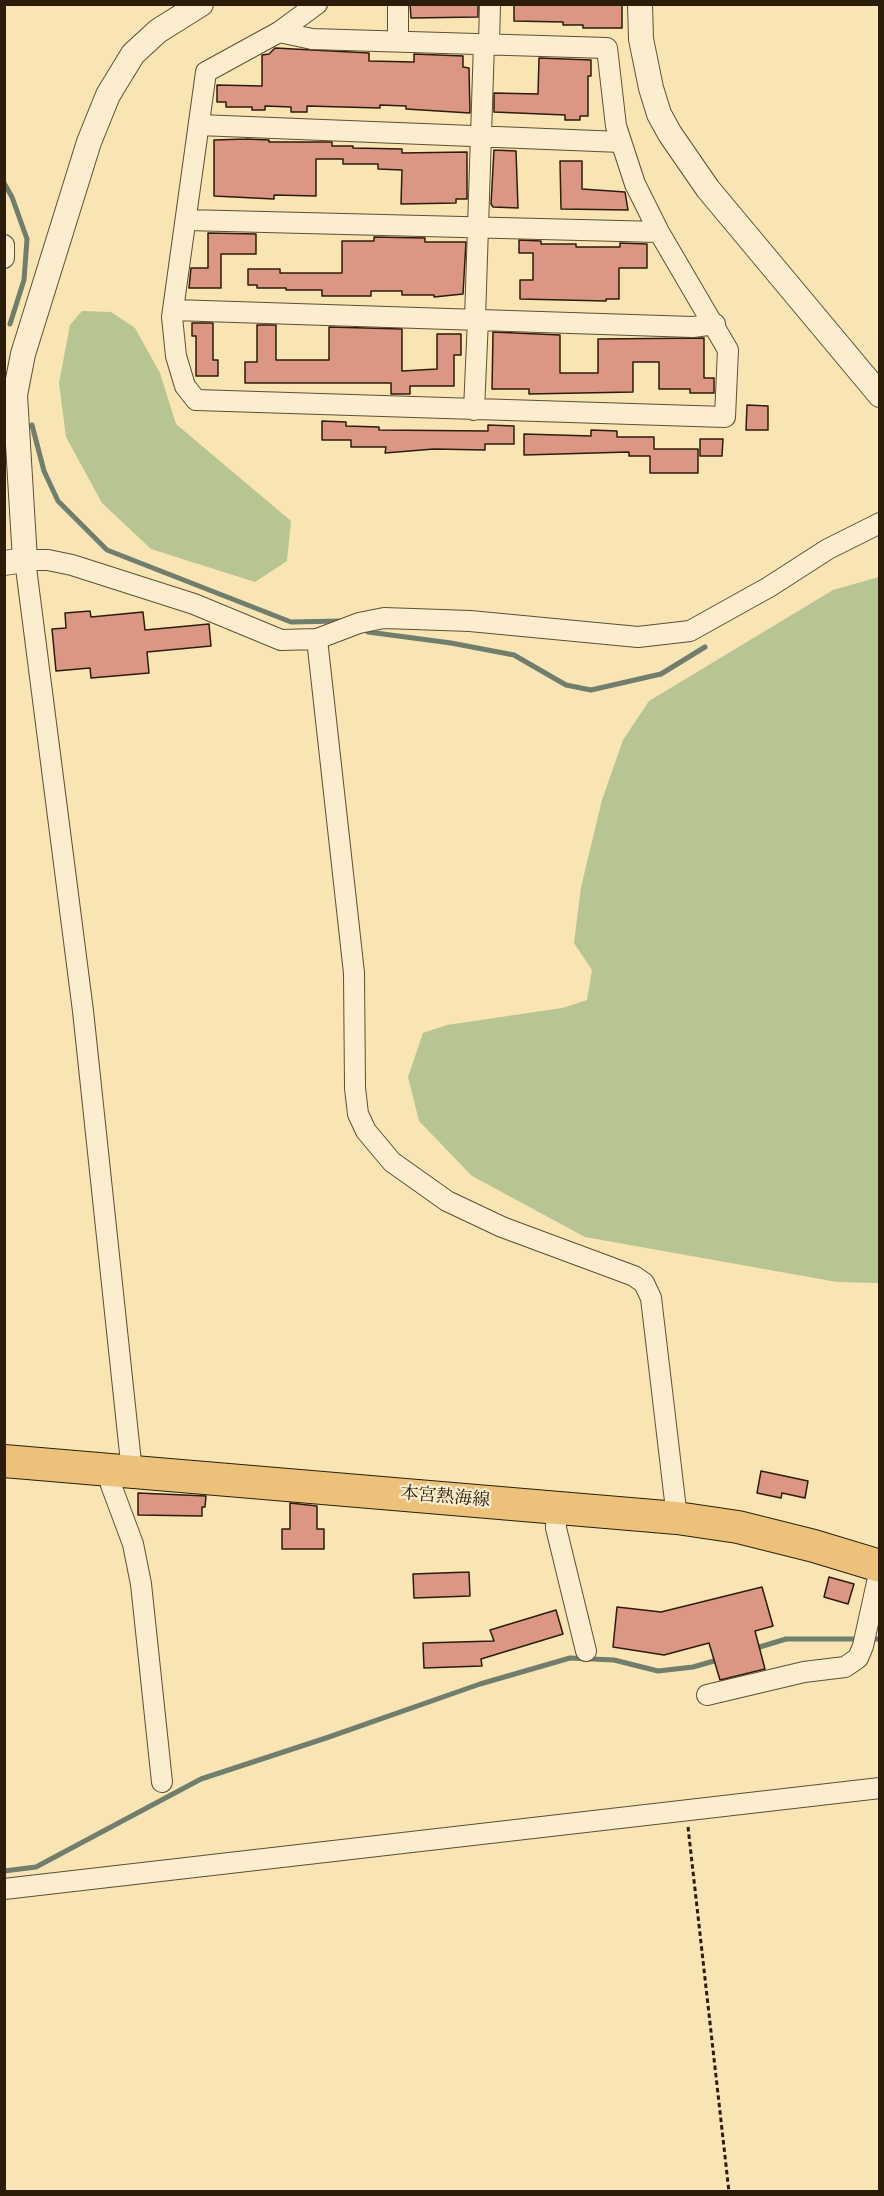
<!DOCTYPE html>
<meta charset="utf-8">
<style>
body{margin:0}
#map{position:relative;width:884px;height:2196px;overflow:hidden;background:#f9e4b4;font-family:"Sorts Mill Goudy",serif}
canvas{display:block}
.frame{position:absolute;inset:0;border:6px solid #2b1d09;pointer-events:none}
</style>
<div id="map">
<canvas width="884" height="2196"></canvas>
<div class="frame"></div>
</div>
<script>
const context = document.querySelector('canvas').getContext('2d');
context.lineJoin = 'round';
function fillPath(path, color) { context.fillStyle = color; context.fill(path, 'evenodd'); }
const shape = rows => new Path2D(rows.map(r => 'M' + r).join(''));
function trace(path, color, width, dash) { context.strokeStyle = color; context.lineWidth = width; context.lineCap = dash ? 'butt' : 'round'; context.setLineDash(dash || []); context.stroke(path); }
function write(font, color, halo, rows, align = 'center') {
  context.font = font + ' "Sorts Mill Goudy","Noto Serif JP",serif'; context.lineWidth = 4.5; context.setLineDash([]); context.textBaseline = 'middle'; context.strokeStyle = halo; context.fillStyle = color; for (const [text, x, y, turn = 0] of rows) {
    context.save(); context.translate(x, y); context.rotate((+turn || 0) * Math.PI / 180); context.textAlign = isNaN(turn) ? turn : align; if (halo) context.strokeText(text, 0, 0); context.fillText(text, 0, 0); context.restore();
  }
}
fillPath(shape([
 [82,311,111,312,135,328,160,373,176,424,291,521,287,561,255,582,151,549,102,503,66,437,59,383,70,325],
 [879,577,879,1283,837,1282,585,1237,472,1176,419,1121,408,1077,423,1033,447,1025,562,1008,587,1000,592,970,574,943,581,887,602,800,623,740,649,701,833,590]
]), '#b6c592');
trace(shape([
 [4,183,12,197,27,239,24,280,10,324],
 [32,425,44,471,58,501,107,550,291,622,341,621],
 [368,632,451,643,514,655,566,685,591,690,661,674,705,647],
 [753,1649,786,1639,880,1639],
 [4,1871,36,1867,201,1779,326,1738,480,1684,570,1658,614,1660,658,1671,693,1667,721,1659]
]), '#707e6e', 5);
const building = shape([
 [410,4,478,4,478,17,411,18,410,4],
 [514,4,622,4,622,28,583,28,583,25,563,25,563,22,514,21,514,4],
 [275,48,369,53,369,61,414,62,414,54,463,56,463,67,469,68,470,113,406,109,406,106,380,105,380,108,307,106,307,112,291,112,291,107,265,106,265,110,252,110,252,107,226,107,226,102,217,102,217,85,262,86,262,55,269,54,275,48],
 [539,58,591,60,591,76,588,76,588,116,580,116,580,120,565,120,565,115,494,112,494,93,538,94,539,58],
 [246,139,269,140,269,142,332,142,332,146,353,146,353,148,402,149,402,153,467,152,467,199,456,199,456,203,401,204,402,170,378,169,378,164,343,164,343,159,316,159,316,196,274,195,274,199,214,196,214,140,246,139],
 [494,150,516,151,518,208,493,207,491,204,494,150],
 [560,161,582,161,582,189,625,192,628,210,561,209,560,161],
 [208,233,256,234,256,254,221,254,221,288,189,288,191,268,208,268,208,233],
 [374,237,425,238,425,242,466,242,463,294,434,297,434,295,402,295,402,291,371,291,371,296,322,296,322,290,286,290,286,288,257,288,257,285,248,285,248,269,280,269,280,273,342,273,342,241,374,241,374,237],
 [519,240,541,241,541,244,576,244,576,247,620,247,620,243,647,244,647,268,619,268,619,299,606,299,606,301,520,299,520,280,533,280,533,253,519,253,519,240],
 [192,323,213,323,213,360,218,360,218,376,196,376,196,336,192,336,192,323],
 [257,325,276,325,276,360,329,360,329,327,402,329,402,371,437,369,437,334,461,334,461,355,454,355,454,386,410,386,410,394,391,394,391,383,245,383,245,362,257,362,257,325],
 [493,332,560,335,560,373,598,373,598,339,704,338,704,378,714,378,714,393,690,393,690,389,659,389,659,362,633,362,633,392,529,394,529,389,492,389,493,332],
 [747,405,768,406,768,430,746,430,747,405],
 [322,421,346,422,346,426,379,427,379,430,488,431,488,425,514,426,514,444,485,444,485,450,434,449,385,453,386,447,351,447,351,440,322,440,322,421],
 [591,430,617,431,617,437,654,437,654,449,698,449,698,473,650,473,650,456,629,456,629,452,524,455,524,434,591,436,591,430],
 [700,439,723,439,722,456,700,456,700,439],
 [90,611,91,617,143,612,145,630,209,624,211,646,147,652,149,673,91,678,90,668,56,671,52,629,66,628,65,613,90,611],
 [761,1471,808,1481,805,1498,782,1493,781,1498,757,1493,761,1471],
 [138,1493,206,1496,205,1507,202,1507,202,1516,138,1515,138,1493],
 [290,1503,317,1506,317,1529,324,1529,324,1549,282,1549,282,1529,290,1529,290,1503],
 [469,1572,470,1596,414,1598,413,1574,469,1572],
 [829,1577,854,1584,848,1604,824,1597,829,1577],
 [762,1587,773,1626,755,1631,765,1669,720,1680,709,1643,664,1655,613,1647,617,1607,661,1612,762,1587],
 [556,1610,563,1634,481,1659,482,1666,424,1668,423,1643,494,1641,490,1630,556,1610]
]);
fillPath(building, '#db9783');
trace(building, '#2b1d09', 1.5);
const minor = shape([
 [398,4,398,40],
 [279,32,312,39,607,48,616,126,635,184,659,232,728,350,725,417,196,400,185,386,176,356,172,317,206,72,279,32,317,4],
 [489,43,490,4],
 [199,125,621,142],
 [186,220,659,232],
 [4,245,4,258],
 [174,310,693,327,715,324],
 [475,319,484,43],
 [474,410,478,319],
 [317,639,354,973,355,1088,358,1114,366,1131,392,1162,447,1201,502,1227,634,1276,644,1283,651,1298,677,1518],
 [109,1470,111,1485,133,1544,141,1584,162,1782],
 [132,1472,83,1011,25,560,48,560,72,565,194,604,281,640,317,639,359,623,384,618,470,621,638,637,690,631,769,587,828,549,880,523],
 [556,1509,556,1528,586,1651],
 [707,1695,804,1672,845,1667,858,1658,863,1646,880,1569],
 [4,1889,880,1788]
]);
const tertiary = shape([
 [640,4,641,39,651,88,659,114,670,134,708,189,880,395],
 [4,563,25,560,15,395,23,354,89,142,108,95,133,54,158,31,201,4]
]);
const primary = shape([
 [4,1461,677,1518,738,1527,814,1546,880,1566]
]);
trace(minor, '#5e4f34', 22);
trace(tertiary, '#5e4f34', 26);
trace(primary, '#2b1d09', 34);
trace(shape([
 [688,1827,729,2192]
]), '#2b1d09', 3, [4.5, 3]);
trace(minor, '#fbedce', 20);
trace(tertiary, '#fbedce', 24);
trace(primary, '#ecc27a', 32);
write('18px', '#2b1d09', '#fbedce', [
 ["本宮熱海線",445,1499,5]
]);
</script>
